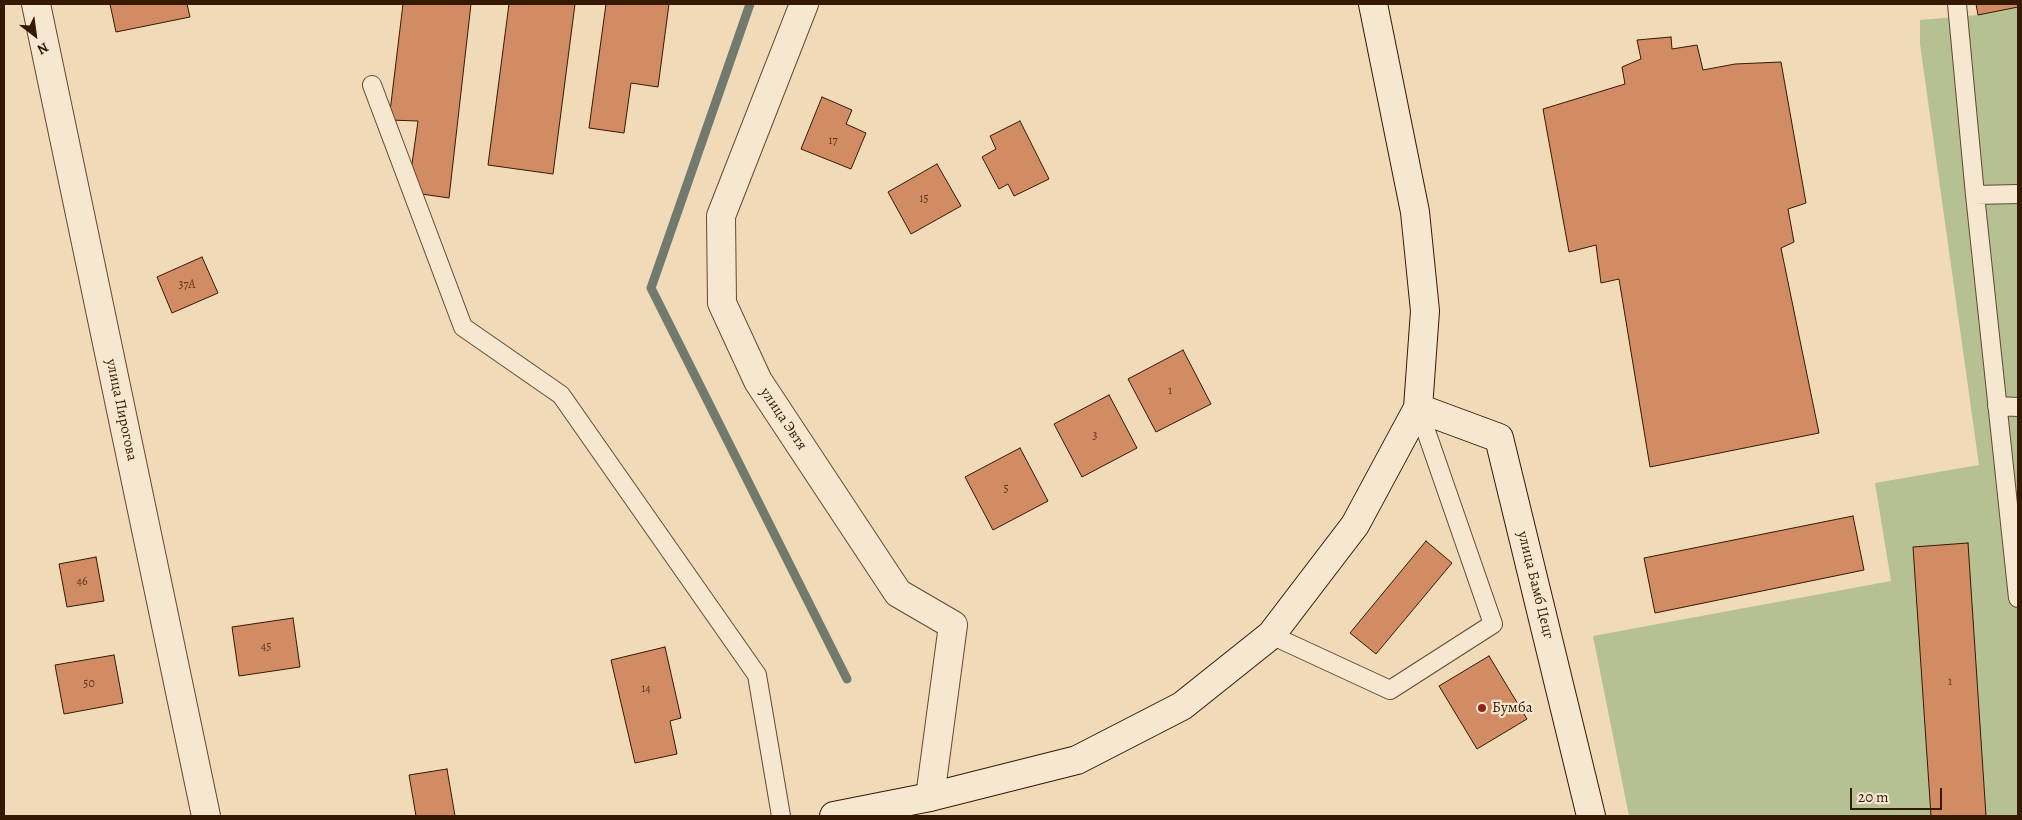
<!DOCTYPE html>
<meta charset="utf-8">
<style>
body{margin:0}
#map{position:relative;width:2022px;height:820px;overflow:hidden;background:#f1dab8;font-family:Alegreya,serif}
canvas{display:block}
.frame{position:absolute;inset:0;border:5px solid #351903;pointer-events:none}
.north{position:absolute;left:10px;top:10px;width:50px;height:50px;-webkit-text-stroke:4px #f6e7d1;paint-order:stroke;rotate:150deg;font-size:14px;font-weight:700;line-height:20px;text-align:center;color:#351903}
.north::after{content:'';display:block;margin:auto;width:18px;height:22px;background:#351903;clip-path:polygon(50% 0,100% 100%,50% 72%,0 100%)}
.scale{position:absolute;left:1850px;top:788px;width:92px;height:22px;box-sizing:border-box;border:2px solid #351903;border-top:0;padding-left:6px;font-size:15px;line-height:18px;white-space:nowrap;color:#351903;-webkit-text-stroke:4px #f6e7d1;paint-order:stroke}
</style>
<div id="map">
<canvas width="2022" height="820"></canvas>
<div class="frame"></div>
<div class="north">N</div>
<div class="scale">20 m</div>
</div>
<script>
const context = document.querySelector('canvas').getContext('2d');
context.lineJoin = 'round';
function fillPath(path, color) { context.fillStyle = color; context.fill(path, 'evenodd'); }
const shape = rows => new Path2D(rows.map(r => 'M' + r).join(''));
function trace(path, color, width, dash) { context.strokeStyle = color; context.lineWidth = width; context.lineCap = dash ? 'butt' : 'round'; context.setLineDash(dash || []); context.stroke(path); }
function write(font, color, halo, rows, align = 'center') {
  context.font = font + ' Alegreya,serif'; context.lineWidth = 4.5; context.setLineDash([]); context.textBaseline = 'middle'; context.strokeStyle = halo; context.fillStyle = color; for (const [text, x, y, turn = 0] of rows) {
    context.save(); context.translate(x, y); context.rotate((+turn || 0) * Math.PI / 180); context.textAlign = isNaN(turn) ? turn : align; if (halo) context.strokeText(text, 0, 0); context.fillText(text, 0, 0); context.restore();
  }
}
fillPath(shape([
 [1976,4,2018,4,2018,816,1629,816,1593,636,1891,581,1875,483,1979,465,1920,44,1920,20,1978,15]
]), '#b5c192');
trace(shape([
 [750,4,651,288,847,679]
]), '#727a6d', 9);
const building = shape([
 [110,4,187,4,190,17,116,32,110,4],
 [403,4,471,4,449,198,408,192,418,121,389,120,403,4],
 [509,4,575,4,553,174,488,165,509,4],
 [606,4,669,4,658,87,631,83,624,133,589,128,606,4],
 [1976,4,2018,4,2018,7,1978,15,1976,4],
 [1671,37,1672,49,1697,45,1703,70,1735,64,1781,62,1806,203,1788,209,1794,242,1781,248,1819,433,1650,467,1619,279,1601,283,1596,245,1569,252,1543,109,1625,84,1622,67,1641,59,1637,40,1671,37],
 [822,97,852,110,846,124,866,133,851,169,801,149,822,97],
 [1020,121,1049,179,1014,196,1008,184,999,189,982,157,996,149,990,136,1020,121],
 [937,164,961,206,911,234,888,192,937,164],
 [202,257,218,293,172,313,157,277,202,257],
 [1183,350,1211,404,1156,432,1128,379,1183,350],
 [1109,395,1137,448,1082,477,1054,424,1109,395],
 [1020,448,1048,501,993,530,965,477,1020,448],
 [1853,516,1864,570,1655,613,1644,558,1853,516],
 [1426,541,1452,563,1376,654,1350,633,1426,541],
 [1968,543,1986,816,1931,816,1913,547,1968,543],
 [96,557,104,601,67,607,59,564,96,557],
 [293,618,300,667,239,676,232,627,293,618],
 [665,647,681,718,670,721,677,754,635,763,611,660,665,647],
 [114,655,123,703,64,714,55,665,114,655],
 [1489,656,1527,719,1477,749,1439,686,1489,656],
 [447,769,455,816,416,816,409,775,447,769]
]);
fillPath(building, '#d28c64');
trace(building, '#351903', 1);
const lane = shape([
 [1957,4,1975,195,2018,598],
 [372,85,463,327,561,395,757,675,781,816],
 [1975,195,2018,194],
 [1997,406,2018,407],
 [1271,635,1390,690,1493,624,1418,408]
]);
const street = shape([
 [36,4,206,816],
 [804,4,721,216,722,303,758,381,898,593,953,625,930,797]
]);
const secondary = shape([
 [1418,408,1499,438,1591,816],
 [834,816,930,797,1077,760,1182,706,1271,635,1355,525,1418,408,1425,311,1415,212,1373,4]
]);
trace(lane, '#644930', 20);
trace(street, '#644930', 30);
trace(secondary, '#351903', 30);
trace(lane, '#f6e7d1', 18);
trace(street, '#f6e7d1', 28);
trace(secondary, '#f6e7d1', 28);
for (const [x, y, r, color] of [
 [1482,708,5,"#8f2418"]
]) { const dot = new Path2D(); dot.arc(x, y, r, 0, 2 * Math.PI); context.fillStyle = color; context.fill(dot); trace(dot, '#f6e7d1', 2); }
write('12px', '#5c361b', null, [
 ["17",833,141],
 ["15",924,199],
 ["37А",187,285],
 ["1",1170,391],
 ["3",1095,436],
 ["5",1006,489],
 ["46",82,582],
 ["45",266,647],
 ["1",1950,682],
 ["50",89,684],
 ["14",646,689]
]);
write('15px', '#351903', '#f6e7d1', [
 ["улица Пирогова",121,410,78],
 ["улица Эвтя",783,419,56],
 ["улица Бамб Цецг",1535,585,76]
]);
write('15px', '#351903', '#f6e7d1', [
 ["Бумба",1492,708]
], 'left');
</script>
